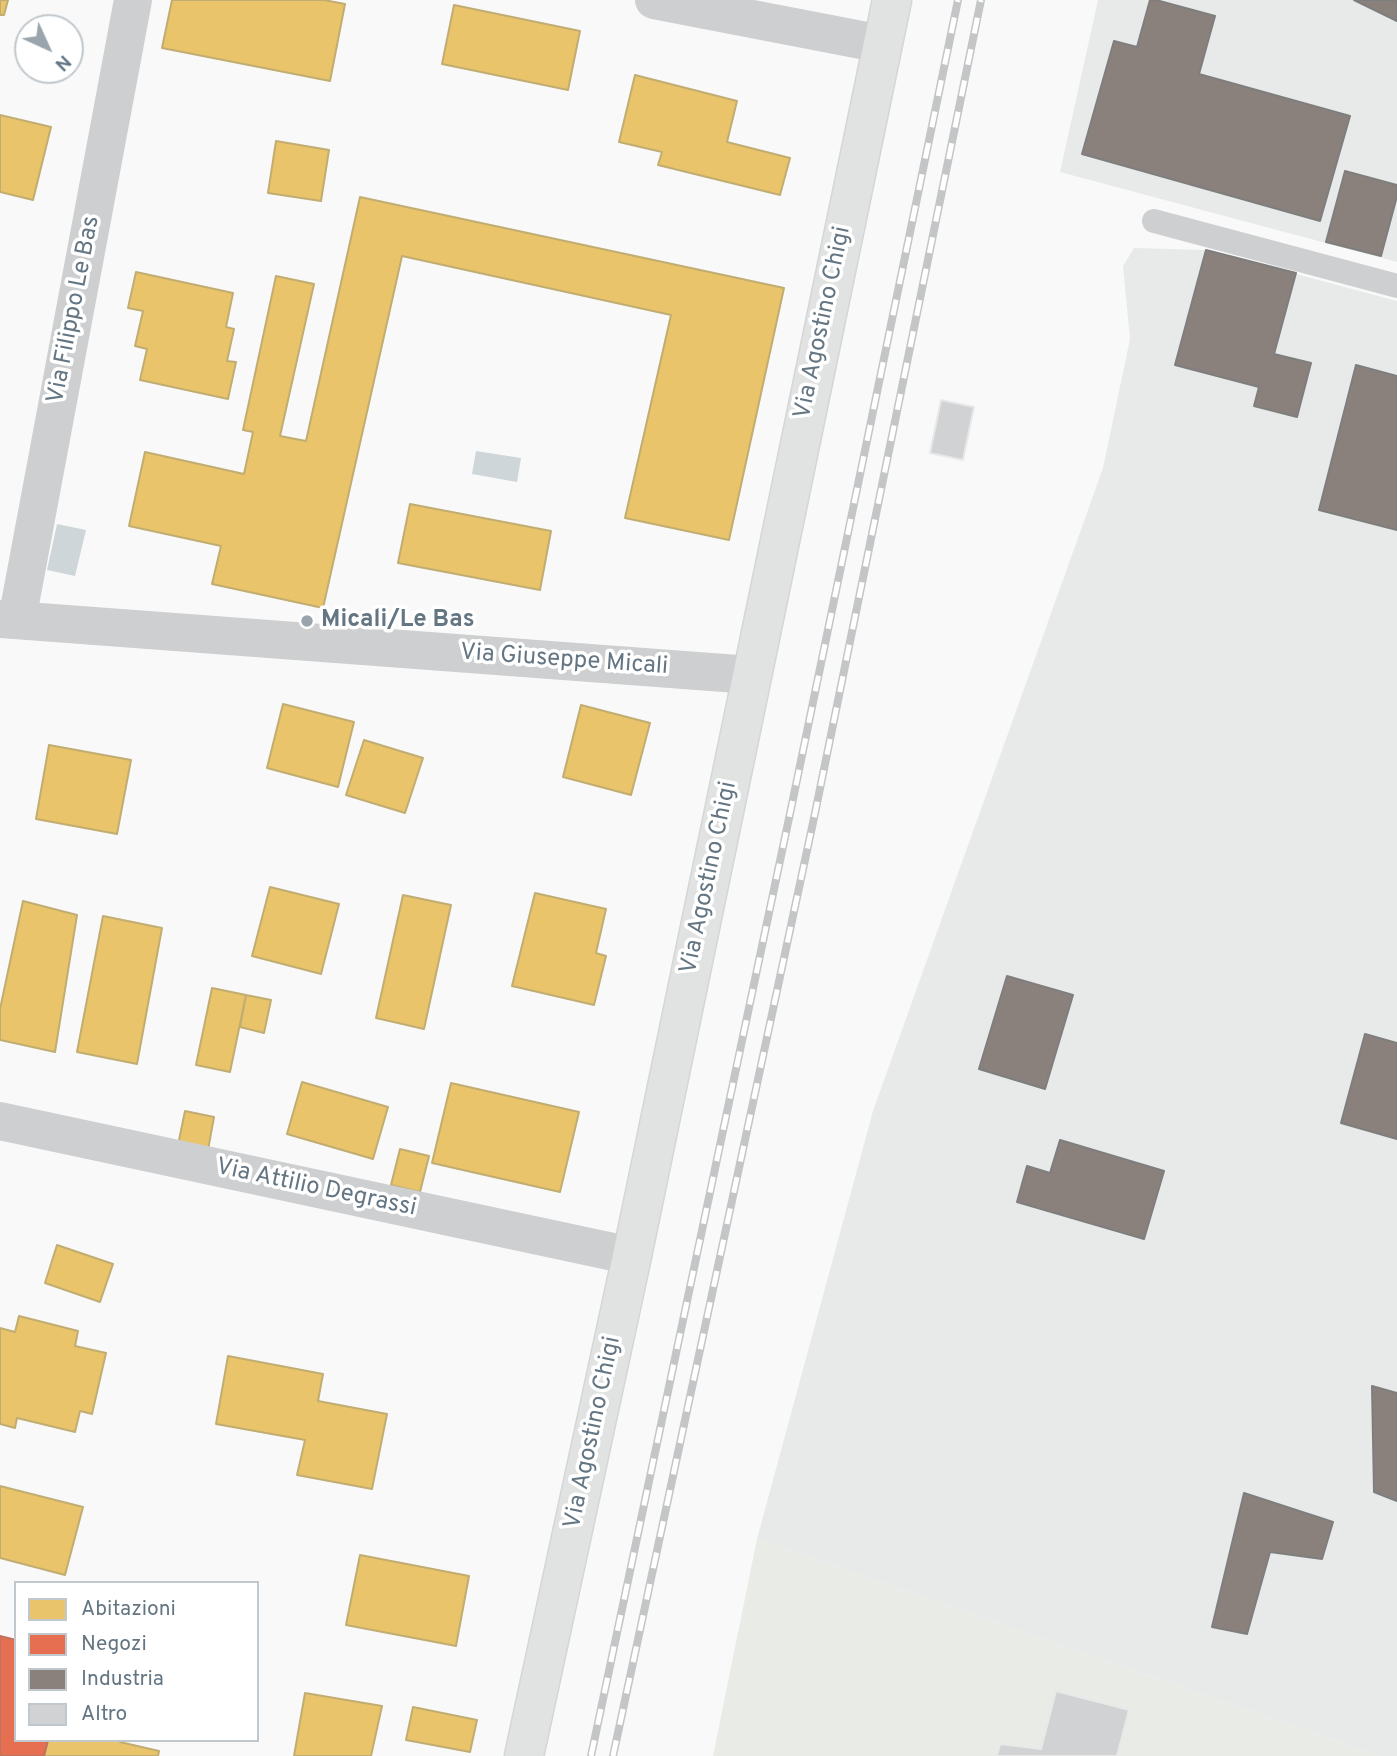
<!DOCTYPE html>
<style>
body{margin:0}
#map{position:relative;width:1397px;height:1756px;overflow:hidden;background:#f9f9f9;font-family:Overpass,sans-serif}
canvas{display:block}
.legend{position:absolute;left:14px;top:1581px;width:245px;height:161px;box-sizing:border-box;background:#fff;border:2px solid #c1c8cd;margin:0;padding:9px 12px;list-style:none;font-size:21px;color:#657683}
.legend li{display:flex;align-items:center;gap:14px;height:35px}
.legend b{width:35px;border:2px solid #c1c8cd}
.north{position:absolute;left:14px;top:14px;width:70px;height:70px;box-sizing:border-box;background:#fff;border:2px solid #c1c8cd;border-radius:50%;rotate:135deg;font-size:19px;font-weight:700;line-height:28px;text-align:center;color:#657683}
.north::after{content:'';display:block;margin:auto;width:24px;height:32px;background:#99a4ac;clip-path:polygon(50% 0,100% 100%,50% 72%,0 100%)}
</style>
<div id="map">
<canvas width="1397" height="1756"></canvas>
<ul class="legend">
<li><b style="height:19px;background:#e9c46a"></b>Abitazioni</li>
<li><b style="height:19px;background:#e76f51"></b>Negozi</li>
<li><b style="height:19px;background:#8a817c"></b>Industria</li>
<li><b style="height:19px;background:#d0d2d3"></b>Altro</li>
</ul>
<div class="north">N</div>
</div>
<script>
const context = document.querySelector('canvas').getContext('2d');
context.lineJoin = 'round';
function fillPath(path, color) { context.fillStyle = color; context.fill(path, 'evenodd'); }
const shape = rows => new Path2D(rows.map(r => 'M' + r).join(''));
function trace(path, color, width, dash) { context.strokeStyle = color; context.lineWidth = width; context.lineCap = dash ? 'butt' : 'round'; context.setLineDash(dash || []); context.stroke(path); }
function write(font, color, halo, rows, align = 'center') {
  context.font = font + ' Overpass,sans-serif'; context.lineWidth = 7; context.setLineDash([]); context.textBaseline = 'middle'; context.strokeStyle = halo; context.fillStyle = color; for (const [text, x, y, turn = 0] of rows) {
    context.save(); context.translate(x, y); context.rotate((+turn || 0) * Math.PI / 180); context.textAlign = isNaN(turn) ? turn : align; if (halo) context.strokeText(text, 0, 0); context.fillText(text, 0, 0); context.restore();
  }
}
fillPath(shape([
 [1098,0,1397,0,1397,262,1060,172],
 [1134,248,1206,250,1397,301,1397,1756,1379,1756,757,1539,873,1111,1103,468,1130,339,1123,266]
]), '#e8e9e9');
fillPath(shape([
 [757,1539,1379,1756,713,1756]
]), '#e8ebe6');
fillPath(shape([
 [476,451,521,458,517,482,472,474],
 [57,524,86,530,75,576,47,570]
]), '#ced6d9');
const homes = shape([
 [0,0,8,0,4,15,0,15,0,0],
 [172,0,324,0,345,4,330,81,162,48,172,0],
 [454,5,580,31,568,90,442,64,454,5],
 [635,75,737,101,727,142,790,158,780,195,658,165,662,152,619,142,635,75],
 [0,115,51,127,33,200,0,192,0,115],
 [276,141,329,150,321,201,268,193,276,141],
 [360,197,784,288,729,540,625,518,671,315,402,256,323,608,212,584,221,546,129,526,145,452,244,474,253,432,243,430,276,276,314,284,280,436,306,441,360,197],
 [136,272,233,293,226,327,234,329,227,361,236,362,228,399,140,380,147,349,135,346,143,311,128,308,136,272],
 [410,504,551,531,540,590,398,563,410,504],
 [283,704,354,722,338,787,267,768,283,704],
 [581,705,650,723,631,795,563,777,581,705],
 [364,740,423,758,405,813,346,795,364,740],
 [49,745,131,760,117,834,36,819,49,745],
 [270,887,339,904,321,974,252,956,270,887],
 [535,893,606,909,596,953,606,956,594,1005,512,986,535,893],
 [403,895,451,905,424,1029,376,1018,403,895],
 [23,901,77,915,55,1052,0,1040,0,1009,23,901],
 [103,916,162,928,137,1064,77,1052,103,916],
 [212,988,246,995,230,1072,196,1065,212,988],
 [246,995,271,1000,264,1033,240,1027,246,995],
 [302,1082,388,1107,373,1159,287,1134,302,1082],
 [451,1083,579,1112,560,1192,432,1163,451,1083],
 [185,1111,214,1117,208,1150,178,1145,185,1111],
 [400,1149,429,1156,420,1192,391,1185,400,1149],
 [57,1245,113,1264,100,1302,45,1283,57,1245],
 [19,1316,78,1331,75,1346,106,1353,92,1414,80,1411,75,1432,17,1418,15,1428,0,1424,0,1328,15,1332,19,1316],
 [228,1356,323,1374,318,1401,387,1414,372,1489,297,1475,305,1440,216,1424,228,1356],
 [0,1486,83,1507,65,1575,0,1558,0,1486],
 [360,1555,469,1576,456,1646,346,1625,360,1555],
 [305,1693,382,1706,371,1756,294,1756,305,1693],
 [413,1707,477,1720,470,1752,406,1740,413,1707],
 [48,1740,120,1740,120,1742,159,1751,158,1756,44,1756,48,1740]
]);
fillPath(homes, '#e9c46a');
trace(homes, '#c1ad72', 2);
const shops = shape([
 [0,1636,16,1640,16,1740,48,1740,44,1756,0,1756,0,1636]
]);
fillPath(shops, '#e76f51');
trace(shops, '#c07160', 2);
const industry = shape([
 [1150,0,1156,0,1215,16,1199,74,1350,116,1320,221,1082,154,1114,41,1137,47,1150,0],
 [1354,0,1397,0,1397,21,1354,0],
 [1345,171,1397,185,1397,196,1381,256,1326,242,1345,171],
 [1206,250,1296,273,1274,354,1311,363,1297,417,1254,406,1259,387,1175,365,1206,250],
 [1356,365,1397,376,1397,530,1319,510,1356,365],
 [1007,976,1073,995,1045,1089,979,1069,1007,976],
 [1365,1034,1397,1043,1397,1139,1341,1123,1365,1034],
 [1060,1140,1164,1171,1144,1239,1017,1202,1027,1166,1050,1173,1060,1140],
 [1372,1386,1397,1393,1397,1501,1374,1492,1372,1386],
 [1244,1493,1333,1522,1322,1559,1270,1552,1247,1634,1212,1627,1244,1493]
]);
fillPath(industry, '#8a817c');
trace(industry, '#7f7e7e', 2);
const building = shape([
 [941,400,974,407,963,460,930,453,941,400],
 [1056,1691,1129,1710,1117,1756,997,1756,1000,1744,1041,1749,1056,1691]
]);
fillPath(building, '#d0d2d3');
trace(building, '#e8e8e8', 2);
const secondary = shape([
 [524,1756,632,1256,892,0]
]);
trace(secondary, '#d5d6d7', 41);
trace(shape([
 [1154,221,1397,286]
]), '#cecfd0', 24);
trace(shape([
 [654,0,882,44],
 [0,619,751,675],
 [17,620,133,0],
 [0,1121,632,1256]
]), '#cecfd0', 38);
trace(secondary, '#e1e2e2', 38);
const rail = shape([
 [591,1756,792,804,958,0],
 [613,1756,814,818,981,0]
]);
trace(rail, '#c3c5c6', 8);
trace(rail, '#fff', 5, [16]);
for (const [x, y, r, color] of [
 [307,621,7,"#99a4ac"]
]) { const dot = new Path2D(); dot.arc(x, y, r, 0, 2 * Math.PI); context.fillStyle = color; context.fill(dot); trace(dot, '#fff', 2.5); }
write('24px', '#657683', '#fff', [
 ["Via Filippo Le Bas",75,310,-79],
 ["Via Agostino Chigi",824,323,-78],
 ["Via Giuseppe Micali",564,661,4],
 ["Via Agostino Chigi",710,878,-78],
 ["Via Attilio Degrassi",316,1189,12],
 ["Via Agostino Chigi",594,1433,-78]
]);
write('bold 24px', '#657683', '#fff', [
 ["Micali/Le Bas",321,621]
], 'left');
</script>
